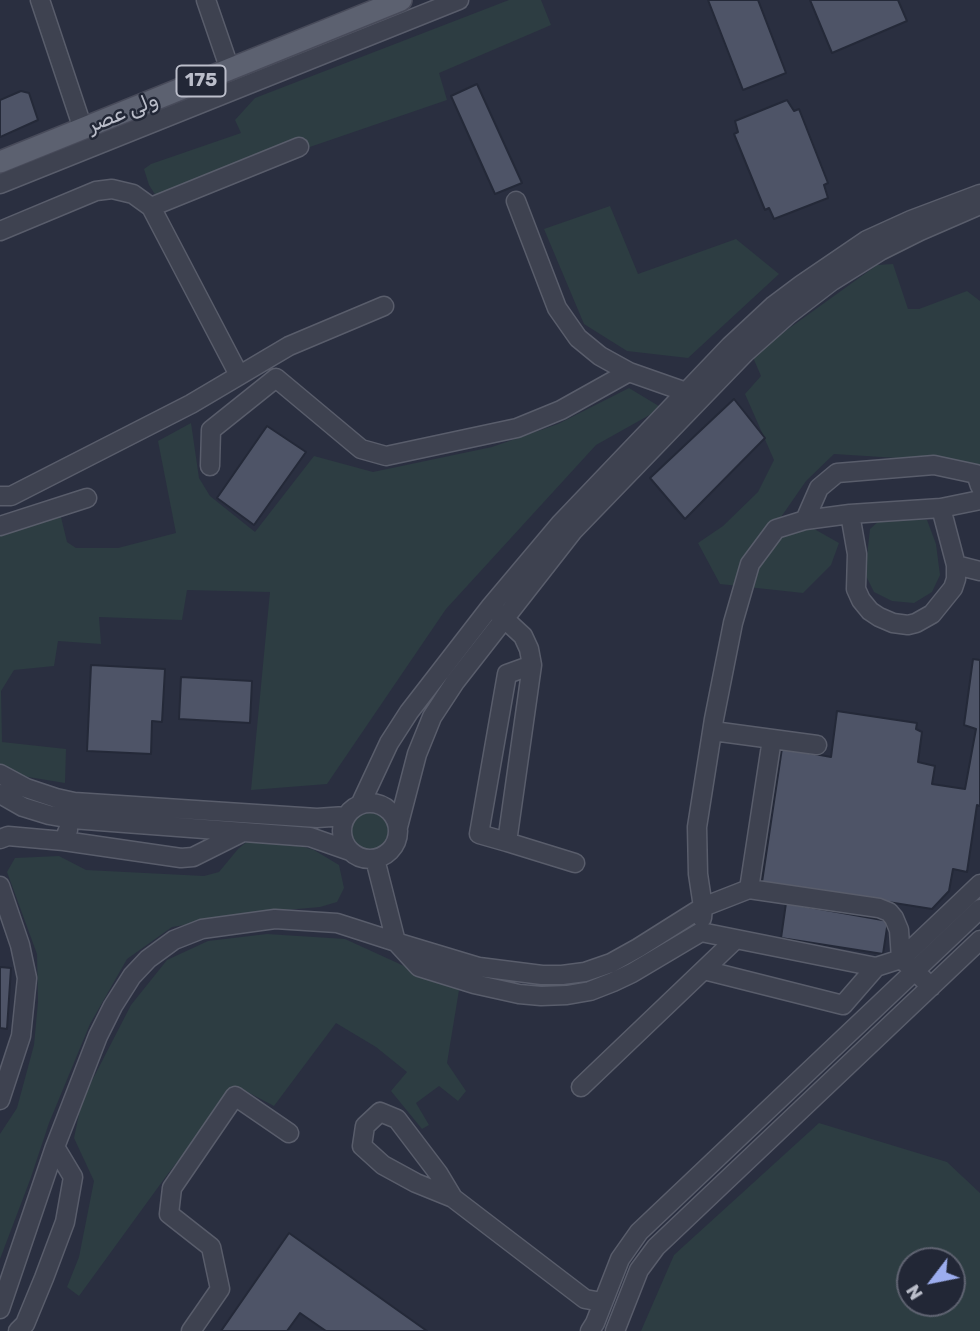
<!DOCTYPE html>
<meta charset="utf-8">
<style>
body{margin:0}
#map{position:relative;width:980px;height:1331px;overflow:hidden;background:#2a2f40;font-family:Rubik,sans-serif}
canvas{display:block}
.north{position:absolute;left:896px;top:1247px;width:70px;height:70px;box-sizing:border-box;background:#222736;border:2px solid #5f6371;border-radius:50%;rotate:238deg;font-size:19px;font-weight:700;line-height:28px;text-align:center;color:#bbbeca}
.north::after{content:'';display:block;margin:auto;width:24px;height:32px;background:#9cadee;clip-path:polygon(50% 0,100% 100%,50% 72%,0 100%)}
</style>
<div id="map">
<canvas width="980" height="1331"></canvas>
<div class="north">N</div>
</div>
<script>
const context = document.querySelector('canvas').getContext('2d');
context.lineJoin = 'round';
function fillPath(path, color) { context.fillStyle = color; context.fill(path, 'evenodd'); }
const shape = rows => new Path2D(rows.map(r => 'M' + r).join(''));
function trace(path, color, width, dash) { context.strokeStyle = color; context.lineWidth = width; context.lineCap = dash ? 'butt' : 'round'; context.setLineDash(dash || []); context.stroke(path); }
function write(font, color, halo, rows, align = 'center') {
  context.font = font + ' Rubik,Vazirmatn,sans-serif'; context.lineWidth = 5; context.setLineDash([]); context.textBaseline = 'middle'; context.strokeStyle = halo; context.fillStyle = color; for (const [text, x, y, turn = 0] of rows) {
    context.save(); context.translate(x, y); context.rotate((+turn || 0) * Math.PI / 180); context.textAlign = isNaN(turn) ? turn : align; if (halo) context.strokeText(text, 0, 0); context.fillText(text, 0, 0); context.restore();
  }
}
fillPath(shape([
 [509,0,541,0,551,25,439,73,447,100,158,199,149,185,144,169,151,164,241,133,235,120,255,98],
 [610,206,638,274,736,239,779,274,688,358,627,351,584,324,544,229],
 [893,264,908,309,919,309,967,291,980,301,980,466,945,461,834,454,806,481,779,520,809,526,839,543,831,565,803,593,720,584,698,543,723,526,758,492,774,460,745,394,761,376,752,355,877,265],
 [629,388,662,408,596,445,446,609,327,784,251,790,270,592,187,590,182,620,99,617,101,644,58,641,54,666,14,670,1,691,2,742,66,749,65,783,22,776,0,764,0,534,60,513,67,542,76,548,118,548,176,533,158,441,191,423,199,478,210,496,255,532,314,456,373,472,492,447,558,424],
 [904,518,927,520,936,544,940,575,932,592,914,603,892,601,874,592,865,574,870,529,881,519],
 '348 832a22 22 0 1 1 44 0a22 22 0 1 1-44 0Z',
 [276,839,314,850,339,865,344,888,337,902,320,907,275,911,172,927,127,959,90,1024,49,1123,30,1180,0,1259,0,1134,17,1108,34,1045,38,1002,37,954,7,872,15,858,59,856,86,870,204,876,219,872,238,849,249,840],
 [267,934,345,939,426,976,460,984,447,1063,466,1091,458,1101,439,1086,416,1103,429,1125,422,1129,391,1091,407,1072,376,1047,336,1023,274,1106,236,1086,167,1175,79,1296,67,1287,79,1257,94,1181,74,1138,82,1100,131,1005,167,960,208,941],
 [819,1123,947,1162,980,1193,980,1331,641,1331,674,1255],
 [910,1261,952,1261,952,1303,910,1303]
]), '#2d3d42');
const building = shape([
 [708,0,758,0,786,73,743,90,708,0],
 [810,0,898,0,907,21,832,53,810,0],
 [477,84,522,183,495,194,451,96,477,84],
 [21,91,29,93,38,120,0,137,0,100,21,91],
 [787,100,794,111,799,109,828,183,824,185,828,198,774,219,769,208,765,210,734,134,738,132,735,121,787,100],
 [734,399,765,438,685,519,650,478,734,399],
 [267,426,306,452,254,525,217,498,267,426],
 [973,659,980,660,980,806,977,805,967,872,953,869,949,891,932,909,762,882,782,748,831,757,837,711,917,723,916,729,922,732,918,762,935,766,932,784,965,789,976,729,964,725,973,659],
 [91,665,165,669,162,722,152,721,151,754,87,751,91,665],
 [181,677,252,681,250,723,179,719,181,677],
 [786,903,888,921,883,954,781,938,786,903],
 [0,967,11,968,7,1029,0,1028,0,967],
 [289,1233,427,1331,326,1331,300,1313,287,1331,221,1331,289,1233]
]);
fillPath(building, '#4e5467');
trace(building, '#242938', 2);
const minor = shape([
 [40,0,83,129],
 [206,0,230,70],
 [0,184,459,0],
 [516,201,557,308,578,338,600,356,629,372,686,392,692,398],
 [151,207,239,375],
 [0,231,96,191,112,189,133,194,151,207,299,147],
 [210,466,211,430,276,378,361,449,386,456,517,428,561,410,629,372],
 [0,496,11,496,191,404,289,346,384,306],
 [980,500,941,508,850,514,857,554,856,589,861,600,870,611,879,617,893,623,908,625,916,623,932,614,953,588,956,579,956,565,980,571],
 [941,508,956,565],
 [805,520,819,488,837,473,934,465,976,474,980,486],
 [0,526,87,498],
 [496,611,523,636,529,649,532,665,507,842,575,863],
 [713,731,817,745],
 [0,774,26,788,56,798,74,802,317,818,346,816],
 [0,794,23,807,49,815,72,819,310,837,350,851],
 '342 831a28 28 0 1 1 56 0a28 28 0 1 1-56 0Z',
 [360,805,389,743,409,712,491,606,560,524,730,346,773,306,801,285,867,240,911,220,980,194],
 [398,827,417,754,432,717,455,682,573,531,745,353,789,314,832,281,880,251,920,231,980,205],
 [0,839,8,836,64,841,68,830],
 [64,841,181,858,193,857,243,832],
 [507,842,479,834,507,674,532,665],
 [375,859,396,942,479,967,542,975,562,975,585,972,611,963,638,948,703,907,749,889,879,908,889,912,894,918,899,930,901,959,915,971,931,987],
 [0,886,20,945,27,978,21,1036,0,1100],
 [749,889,772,739],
 [702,918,703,907,698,874,697,827,714,719,733,623,750,564,776,529,805,520,850,514],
 [704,970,843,1005,876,967],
 [581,1087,736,939],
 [453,1198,416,1183,383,1165,362,1146,365,1126,380,1112,397,1119,438,1173,453,1198,585,1299,602,1302],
 [0,1309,55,1147,98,1036,113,1006,132,976,148,959,174,940,202,929,275,919,337,923,396,942,419,967,474,984,519,994,541,996,567,995,590,991,613,982,632,973,701,932,876,967,901,959,980,884],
 [18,1331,25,1324,44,1278,65,1222,73,1177,55,1147],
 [191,1331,220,1289,211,1247,169,1214,172,1188,235,1096,289,1133],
 [590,1331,595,1323,620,1259,639,1232,980,909],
 [615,1331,639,1270,656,1247,980,940]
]);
const major = shape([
 [0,162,401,0]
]);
trace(minor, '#595d6b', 21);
trace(major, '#484b5a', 24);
trace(minor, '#3e4250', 18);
trace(major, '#5c6170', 21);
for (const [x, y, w] of [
 [201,81,49]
]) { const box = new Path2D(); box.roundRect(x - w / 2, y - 15.5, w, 31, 5); context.fillStyle = '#222736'; context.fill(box); trace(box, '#bbbeca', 2); }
write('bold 19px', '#bbbeca', null, [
 ["175",201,81]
]);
write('21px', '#bbbeca', '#222736', [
 ["ولی عصر",123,113,-22]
]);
</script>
